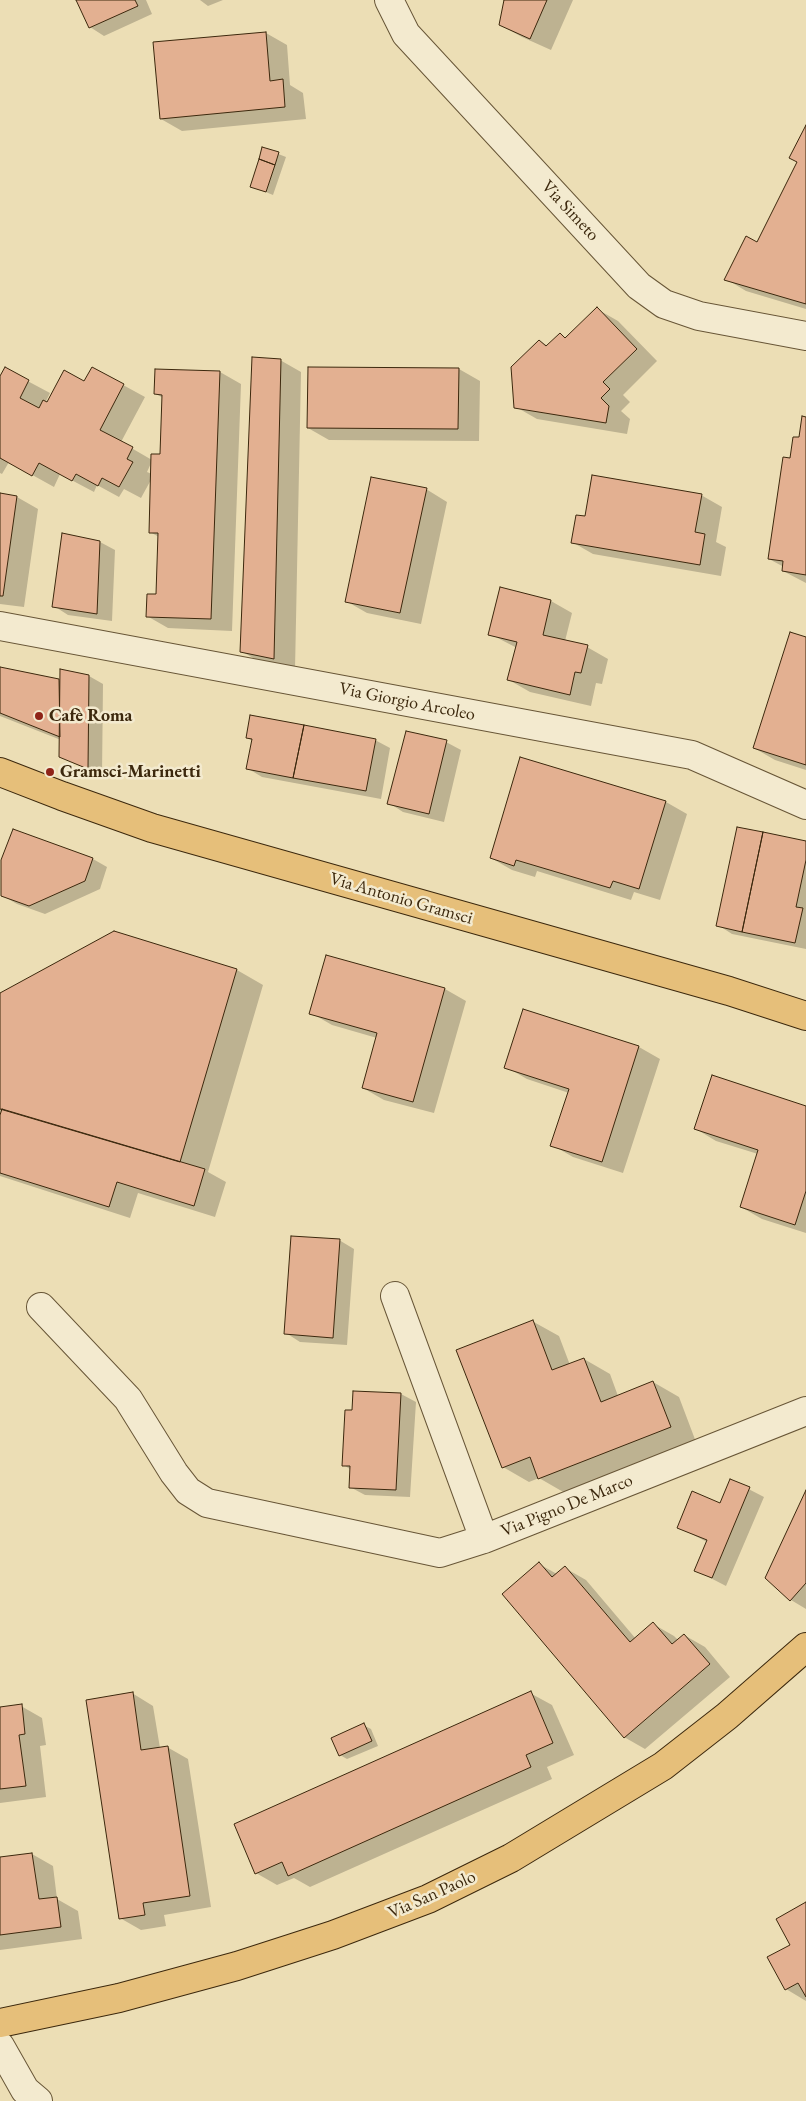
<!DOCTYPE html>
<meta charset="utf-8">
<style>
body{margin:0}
canvas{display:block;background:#ecdeb5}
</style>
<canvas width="806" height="2101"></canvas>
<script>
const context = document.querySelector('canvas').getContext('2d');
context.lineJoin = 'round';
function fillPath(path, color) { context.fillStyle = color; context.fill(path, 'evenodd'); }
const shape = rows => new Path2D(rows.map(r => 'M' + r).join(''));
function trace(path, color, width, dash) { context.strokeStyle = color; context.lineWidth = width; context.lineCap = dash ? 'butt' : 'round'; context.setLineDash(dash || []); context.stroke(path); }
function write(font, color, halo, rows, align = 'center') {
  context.font = font + ' "EB Garamond",serif'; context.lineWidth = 5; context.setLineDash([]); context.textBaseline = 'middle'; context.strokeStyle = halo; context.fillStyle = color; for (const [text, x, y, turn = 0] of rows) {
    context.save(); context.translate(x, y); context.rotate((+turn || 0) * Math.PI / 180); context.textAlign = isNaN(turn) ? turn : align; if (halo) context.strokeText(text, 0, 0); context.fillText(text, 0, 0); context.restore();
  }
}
fillPath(shape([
 [78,0,146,0,152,14,104,36,90,27],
 [200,0,223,0,208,6],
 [505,0,573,0,551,50,522,37,500,25],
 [266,33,287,45,290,85,303,93,306,119,182,131,161,119],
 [806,127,806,309,746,291,726,279,758,243,799,162],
 [263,148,286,157,273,195,251,186],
 [597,309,618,321,657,361,623,395,630,402,621,411,630,419,627,434,537,419,516,407,540,341,548,346,560,335,566,338],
 [280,360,301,372,295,670,262,663,241,651],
 [92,368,145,397,121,442,152,460,161,455,163,398,156,394,220,372,241,384,232,631,168,628,147,616,157,596,159,537,150,532,152,478,141,498,124,489,119,497,97,485,94,492,60,474,54,487,9,462,2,474,0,473,0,379,5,369,50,393,45,403,48,404,85,382],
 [152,461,152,474,147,472],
 [459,369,480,381,479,441,329,440,308,428],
 [806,418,806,583,783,571,784,567,769,559,791,459],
 [426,489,447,502,421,624,367,613,346,601],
 [0,495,17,497,38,509,24,607,0,604],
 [701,495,722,507,716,542,726,547,721,576,593,554,572,542,586,518],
 [63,534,100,542,115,550,112,621,68,615,54,606],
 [501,589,551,601,572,613,565,641,587,647,608,659,602,684,596,683,591,706,530,692,509,680,517,648,490,634],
 [806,639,806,770,775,760,754,748],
 [0,669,61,681,89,676,103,684,102,776,61,757,61,740,0,716],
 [247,738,375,740,390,748,381,799,262,777,247,768,253,741],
 [446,742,461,750,444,822,403,812,389,803],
 [666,802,687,814,660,900,634,892,631,900,537,871,535,877,512,870,491,858],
 [806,842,806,949,732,934,718,925],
 [93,859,107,867,100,889,45,914,17,904,3,896],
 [327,956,445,989,466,1001,434,1113,384,1100,363,1088,377,1038,332,1025,311,1013],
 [237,970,263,985,208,1172,226,1182,215,1217,138,1193,130,1218,0,1176,0,994],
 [524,1010,639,1047,660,1059,623,1173,573,1157,552,1145,569,1093,527,1079,506,1067],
 [806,1107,806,1233,762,1219,741,1207,758,1154,716,1141,696,1129],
 [339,1240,354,1249,347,1345,300,1342,286,1333],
 [532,1321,559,1336,570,1365,584,1359,610,1374,618,1396,653,1382,679,1397,696,1442,565,1493,539,1478,529,1482,503,1467],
 [401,1394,416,1402,410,1497,365,1495,350,1487,351,1470,344,1465,353,1411],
 [731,1480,764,1497,726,1586,695,1570,707,1542,678,1527,721,1505],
 [806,1493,806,1609,791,1600],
 [539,1564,557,1574,565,1568,586,1580,636,1639,653,1624,674,1636,678,1640,684,1635,705,1647,730,1677,645,1749,624,1737],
 [132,1693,153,1706,160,1748,167,1747,188,1759,211,1907,164,1915,166,1926,141,1930,120,1918],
 [530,1693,552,1705,574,1755,547,1767,552,1779,310,1887,294,1878,277,1885,256,1873],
 [21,1706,42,1718,46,1745,40,1746,46,1797,0,1803,0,1709],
 [363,1725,371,1729,378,1746,347,1759,340,1755],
 [32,1854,53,1866,57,1899,78,1911,82,1939,0,1950,0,1858],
 [806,1903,806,2001,786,1989,769,1958,792,1945]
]), '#0003');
const building = shape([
 [76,0,135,0,138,6,89,28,76,0],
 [504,0,547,0,530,39,499,25,504,0],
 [266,32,270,81,283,79,285,107,160,119,153,42,266,32],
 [806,125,806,304,724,280,746,236,757,242,797,162,789,158,806,125],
 [262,147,279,152,275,165,259,159,262,147],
 [259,159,275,165,266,192,250,187,259,159],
 [597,307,637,349,603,382,610,389,601,398,609,406,606,423,514,408,511,367,539,340,546,346,560,333,565,338,597,307],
 [252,357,281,359,274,659,240,652,252,357],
 [5,367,29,380,20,398,39,408,43,400,47,402,64,370,84,381,92,367,124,384,100,430,133,447,127,459,133,462,119,487,102,478,98,486,76,474,72,481,39,463,32,476,0,458,0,376,5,367],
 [308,367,459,368,458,429,307,428,308,367],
 [155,369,220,371,211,619,146,617,147,594,156,594,158,533,149,533,151,454,160,454,162,395,154,394,155,369],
 [802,416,806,417,806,575,782,571,783,561,768,559,783,457,790,458,793,437,799,437,802,416],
 [592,475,702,494,695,532,705,534,700,565,571,543,576,515,585,516,592,475],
 [371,477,427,488,400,613,345,602,371,477],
 [0,493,17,496,3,596,0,596,0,493],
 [62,533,100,541,97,614,52,607,62,533],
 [500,587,551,600,543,635,588,645,581,673,575,672,570,695,507,680,517,642,488,635,500,587],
 [790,632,806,637,806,765,753,748,790,632],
 [0,667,59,679,60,737,0,713,0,667],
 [60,669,89,675,88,769,59,757,60,669],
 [250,715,304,725,293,778,246,769,252,739,246,738,250,715],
 [304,725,376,739,366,791,293,778,304,725],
 [406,731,447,740,429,814,387,804,406,731],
 [520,757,666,801,639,889,613,881,610,888,516,860,514,866,490,858,520,757],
 [737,827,763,832,742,932,716,926,737,827],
 [13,829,93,858,85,881,29,906,1,896,1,860,13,829],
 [763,832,806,841,806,860,796,907,803,908,795,943,742,932,763,832],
 [114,931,237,969,180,1162,0,1109,0,993,114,931],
 [326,955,445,988,413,1102,362,1088,377,1033,309,1014,326,955],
 [523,1009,639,1046,602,1162,550,1146,569,1089,504,1068,523,1009],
 [712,1075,806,1106,806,1191,795,1225,740,1207,758,1150,694,1129,712,1075],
 [2,1109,205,1169,194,1206,117,1182,109,1207,0,1173,0,1115,2,1109],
 [291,1236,340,1239,333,1338,284,1334,291,1236],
 [533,1320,552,1370,584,1358,601,1402,653,1381,671,1427,538,1479,530,1457,502,1468,456,1350,533,1320],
 [353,1391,401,1393,396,1490,349,1488,350,1466,342,1466,345,1410,352,1410,353,1391],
 [730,1479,750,1487,712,1578,694,1571,707,1540,677,1528,692,1491,720,1503,730,1479],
 [806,1490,806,1583,790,1601,765,1578,806,1490],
 [539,1562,552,1577,565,1566,630,1642,653,1622,672,1644,684,1634,710,1664,624,1738,502,1594,539,1562],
 [531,1691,553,1743,526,1755,531,1767,288,1876,282,1862,255,1874,234,1824,531,1691],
 [133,1692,141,1750,168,1746,190,1896,143,1903,145,1915,119,1919,86,1700,133,1692],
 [22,1704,25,1734,19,1735,26,1786,0,1789,0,1707,22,1704],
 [364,1723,372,1741,339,1756,331,1738,364,1723],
 [32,1853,39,1899,57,1897,61,1927,0,1935,0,1857,32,1853],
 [806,1902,806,1997,798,1983,785,1990,767,1957,790,1945,776,1919,806,1902]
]);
fillPath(building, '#e3b091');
trace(building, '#3c280d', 1);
const minor = shape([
 [389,0,406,34,639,286,664,304,699,316,806,336],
 [0,626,692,755,806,805],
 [395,1296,484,1539,806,1411],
 [41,1307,128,1399,174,1473,188,1491,207,1503,440,1553,484,1539],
 [0,2046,25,2090,38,2101]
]);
const major = shape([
 [0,772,62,796,152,828,729,991,806,1016],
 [0,2023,119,1998,237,1966,333,1935,428,1899,511,1858,663,1766,727,1716,806,1647]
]);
trace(minor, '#685637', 30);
trace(major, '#3c280d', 30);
trace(minor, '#f3eacf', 28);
trace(major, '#e6bf7a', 28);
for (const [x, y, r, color] of [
 [39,716,5,"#8f2418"],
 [50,772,5,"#8f2418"]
]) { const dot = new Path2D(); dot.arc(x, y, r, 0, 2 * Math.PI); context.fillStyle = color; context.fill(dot); trace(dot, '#f3eacf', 2); }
write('18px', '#3c280d', '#f3eacf', [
 ["Via Simeto",570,211,47],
 ["Via Giorgio Arcoleo",407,702,11],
 ["Via Antonio Gramsci",401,899,16],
 ["Via Pigno De Marco",567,1506,-22],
 ["Via San Paolo",432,1895,-24]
]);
write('bold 18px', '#3c280d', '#f3eacf', [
 ["Cafè Roma",49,716],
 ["Gramsci-Marinetti",60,772]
], 'left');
</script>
